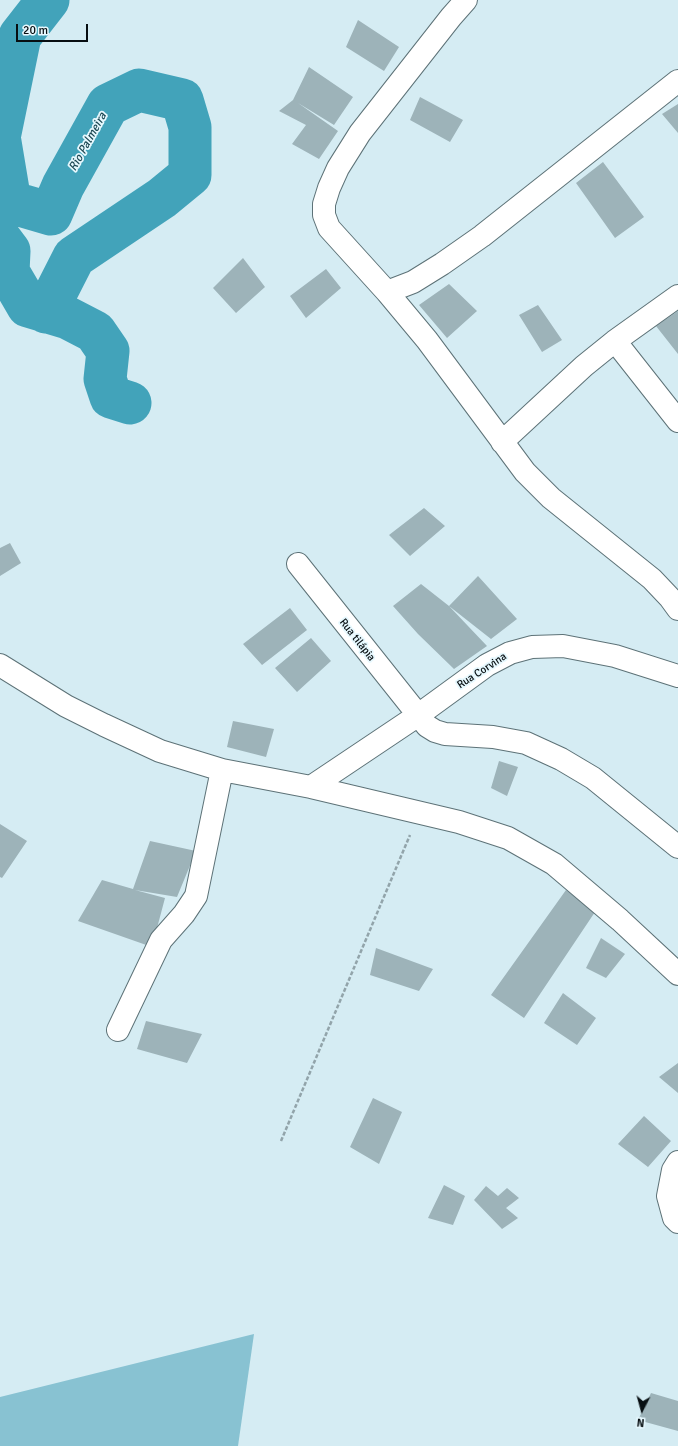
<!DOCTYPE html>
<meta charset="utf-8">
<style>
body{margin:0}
#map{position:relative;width:678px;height:1446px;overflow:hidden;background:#d5ecf3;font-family:Signika,sans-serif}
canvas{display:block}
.north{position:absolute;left:622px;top:1390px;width:40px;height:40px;-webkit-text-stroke:3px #e6f8fe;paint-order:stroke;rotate:186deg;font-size:11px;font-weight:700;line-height:16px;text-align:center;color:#070e11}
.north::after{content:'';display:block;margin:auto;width:14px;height:18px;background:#070e11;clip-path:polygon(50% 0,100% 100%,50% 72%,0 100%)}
.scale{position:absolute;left:16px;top:24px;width:72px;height:18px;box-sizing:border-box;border:2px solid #070e11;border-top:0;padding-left:5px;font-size:12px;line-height:14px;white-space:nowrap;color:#070e11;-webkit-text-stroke:3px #e6f8fe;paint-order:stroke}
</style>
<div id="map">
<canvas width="678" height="1446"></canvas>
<div class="north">N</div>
<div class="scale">20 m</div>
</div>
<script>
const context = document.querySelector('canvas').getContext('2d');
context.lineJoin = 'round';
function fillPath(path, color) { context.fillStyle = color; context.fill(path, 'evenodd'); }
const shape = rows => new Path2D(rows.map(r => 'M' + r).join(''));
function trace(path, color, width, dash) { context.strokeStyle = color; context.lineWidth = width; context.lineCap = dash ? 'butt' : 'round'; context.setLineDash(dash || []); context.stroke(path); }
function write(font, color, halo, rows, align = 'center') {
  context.font = font + ' Signika,sans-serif'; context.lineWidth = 3.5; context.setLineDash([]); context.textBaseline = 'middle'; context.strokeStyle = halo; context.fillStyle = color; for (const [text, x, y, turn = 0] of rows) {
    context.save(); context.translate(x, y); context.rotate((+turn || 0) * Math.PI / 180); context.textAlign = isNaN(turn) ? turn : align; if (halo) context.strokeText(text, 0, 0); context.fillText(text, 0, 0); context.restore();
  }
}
fillPath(shape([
 [254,1334,238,1446,0,1446,0,1397]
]), '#88c2d2');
trace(shape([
 [0,133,20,36,48,0],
 [0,142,10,202,51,214,63,186,108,105,139,90,182,100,190,127,190,175,162,198,74,257,46,312],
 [0,239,9,251,8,272,28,306,68,318,95,332,108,351,105,379,111,397,130,403]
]), '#42a3ba', 43);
fillPath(shape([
 [358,20,399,47,384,71,346,47],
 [309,67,353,97,334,125,298,103,338,131,319,159,292,144,306,125,279,111,293,100],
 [420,97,463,120,450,142,410,120],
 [678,104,678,133,662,114],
 [603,162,644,217,615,238,576,183],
 [243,258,265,287,236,313,213,288],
 [326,269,341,288,306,318,290,296],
 [449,284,477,311,447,338,419,305],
 [538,305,562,340,542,352,519,315],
 [678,311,678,354,656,326],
 [424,508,445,526,410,556,389,535],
 [10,543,21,563,0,576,0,548],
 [478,576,517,619,491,639,449,606],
 [421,584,449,606,487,646,454,669,418,634,393,606],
 [290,608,307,630,262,665,243,644],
 [311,638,331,661,297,692,275,668],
 [233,721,274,729,266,757,227,747],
 [499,761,518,767,507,796,491,788],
 [0,824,27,841,2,878,0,877],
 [150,841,196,851,177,897,135,890,165,898,152,947,78,921,102,880,133,889],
 [566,890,595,912,524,1018,491,995],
 [601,938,625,954,606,978,586,968],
 [376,948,433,969,419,991,370,975],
 [563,993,596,1018,577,1045,544,1023],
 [146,1021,202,1034,187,1063,137,1049],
 [678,1063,678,1093,659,1077],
 [373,1098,402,1112,379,1164,350,1147],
 [644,1116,671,1141,648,1167,618,1144],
 [444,1185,465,1196,453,1225,428,1218],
 [486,1186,498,1196,507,1188,519,1198,506,1208,518,1218,502,1229,474,1200],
 [651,1393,678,1401,678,1431,638,1420]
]), '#9db3b9');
const street = shape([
 [466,0,451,17,360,133,338,168,329,188,324,204,324,215,329,228,387,292,427,340,525,472,551,498,652,579,670,598,678,609],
 [387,292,413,282,442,264,482,236,678,81],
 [615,341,678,421],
 [502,442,584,366,615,341,678,296],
 [298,564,427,726,435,731,445,734,493,737,526,743,561,759,593,778,678,847],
 [0,665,66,706,104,725,160,751,222,770,311,787,459,822,508,838,554,864,620,920,678,974],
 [311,787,417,716,487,665,510,653,532,647,563,646,615,656,678,676],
 [118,1030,161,940,184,914,196,896,222,770],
 [678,1162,673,1170,668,1196,674,1218,678,1222]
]);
trace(street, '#5d7277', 24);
trace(shape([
 [281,1141,410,835]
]), '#92a4aa', 2.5, [4, 2]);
trace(street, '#fff', 22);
write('11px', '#070e11', '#e6f8fe', [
 ["Rua tilápia",357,640,52],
 ["Rua Corvina",482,671,-33]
]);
write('italic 12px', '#1d4853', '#e6f8fe', [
 ["Rio Palmeira",88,142,-61]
]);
</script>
